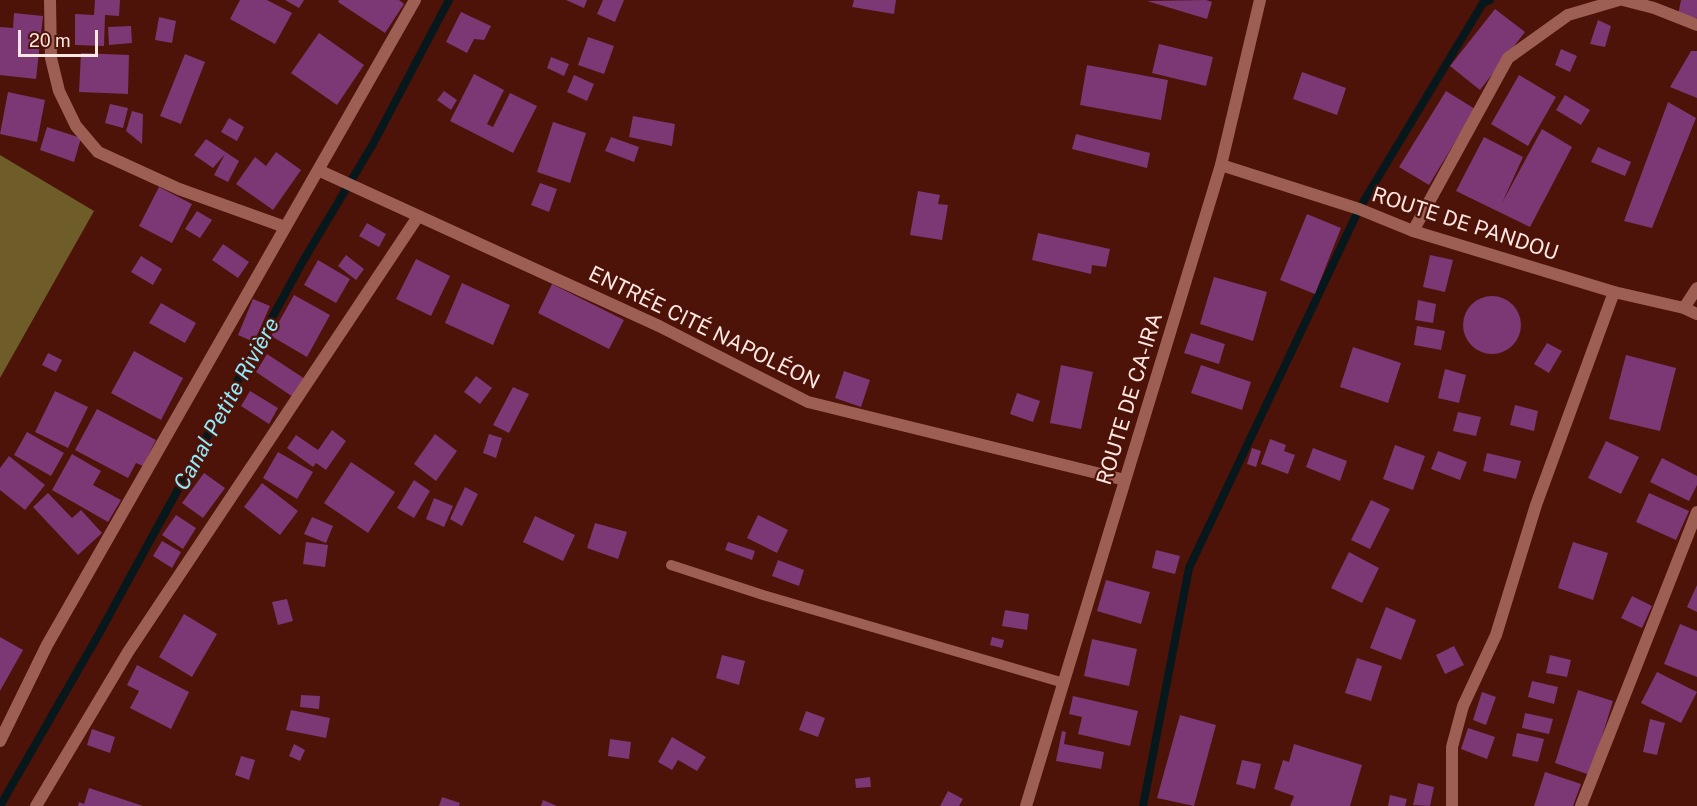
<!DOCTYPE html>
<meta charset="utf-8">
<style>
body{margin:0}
#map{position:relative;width:1697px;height:806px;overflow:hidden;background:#4d1208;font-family:"Public Sans",sans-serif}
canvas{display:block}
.scale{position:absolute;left:18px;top:30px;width:80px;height:27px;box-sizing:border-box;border:3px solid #fee6e1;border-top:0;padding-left:8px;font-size:18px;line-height:21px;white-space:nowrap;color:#fee6e1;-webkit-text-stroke:4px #4d1208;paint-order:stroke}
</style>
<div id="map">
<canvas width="1697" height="806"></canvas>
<div class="scale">20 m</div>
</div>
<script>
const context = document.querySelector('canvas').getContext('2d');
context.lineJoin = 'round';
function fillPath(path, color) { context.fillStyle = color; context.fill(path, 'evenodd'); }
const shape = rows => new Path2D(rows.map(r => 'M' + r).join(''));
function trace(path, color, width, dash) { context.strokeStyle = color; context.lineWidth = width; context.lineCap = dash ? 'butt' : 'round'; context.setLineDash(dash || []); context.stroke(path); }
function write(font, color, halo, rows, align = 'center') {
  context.font = font + ' "Public Sans",sans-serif'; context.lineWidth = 4.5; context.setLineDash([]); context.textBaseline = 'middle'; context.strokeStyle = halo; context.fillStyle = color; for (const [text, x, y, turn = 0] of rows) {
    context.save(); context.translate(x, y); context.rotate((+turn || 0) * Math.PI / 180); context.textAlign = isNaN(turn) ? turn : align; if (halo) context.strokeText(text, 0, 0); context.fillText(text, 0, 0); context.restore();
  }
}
fillPath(shape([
 [0,155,94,211,0,378]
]), '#6e5d28');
trace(shape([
 [0,806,100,632,303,261,373,144,449,0],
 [1143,806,1189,568,1359,209,1483,3,1490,0]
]), '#06181b', 8);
fillPath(shape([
 [95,0,120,0,119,16,105,15,104,46,75,45,75,14,94,15],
 [240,0,267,0,292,13,275,44,230,19],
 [285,0,304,0,299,8],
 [339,0,399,0,404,4,385,33,338,2],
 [566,0,587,0,584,8],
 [603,0,624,0,615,22,597,14],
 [854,0,896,0,894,14,852,7],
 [1206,0,1212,2,1207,19,1147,1],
 [1681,0,1697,0,1697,18,1678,15],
 [1495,9,1525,32,1480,90,1450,66],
 [461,12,491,26,484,40,474,39,467,53,446,42],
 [14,13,43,16,36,79,0,75,0,27,13,28],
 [159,17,176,21,172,43,155,40],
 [1598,20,1611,26,1605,47,1590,44],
 [131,26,132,43,109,45,108,27],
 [319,33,364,65,337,105,291,73],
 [588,37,614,46,604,74,578,65],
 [1159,44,1213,57,1206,86,1152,73],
 [1561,49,1577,56,1570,72,1555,65],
 [1691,51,1697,51,1697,98,1670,87],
 [81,53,129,55,128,94,79,92],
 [185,54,205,62,181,124,160,116],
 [551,57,569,64,564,76,547,68],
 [1087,65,1168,80,1161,120,1080,105],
 [1302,72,1346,88,1337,115,1293,99],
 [474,74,504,90,487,124,493,127,510,93,537,106,513,153,450,121],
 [574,75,594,84,587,101,567,92],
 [1519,75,1556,97,1528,146,1491,124],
 [444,91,457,100,451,110,437,100],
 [1446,91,1475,109,1429,185,1399,167],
 [8,92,45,100,37,142,0,134],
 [1565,95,1590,110,1581,125,1556,110],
 [1668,102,1696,118,1652,228,1624,221],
 [110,104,128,108,123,128,105,123],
 [132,111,143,114,142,144,126,131],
 [633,116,675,124,672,146,629,137],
 [229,118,244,127,237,141,221,132],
 [553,122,586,133,570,183,537,172],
 [47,127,81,138,74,162,40,150],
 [1542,129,1572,147,1530,227,1456,191,1484,137,1523,157,1502,203],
 [1076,134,1150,153,1147,168,1072,149],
 [611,137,639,147,634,162,605,151],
 [206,139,239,161,228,182,214,175,225,154,213,168,194,155],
 [1598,147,1631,162,1625,176,1591,162],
 [276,152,301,170,273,210,236,184,255,157,266,166],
 [540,183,557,189,549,212,531,205],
 [159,187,192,204,172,243,139,226],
 [918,191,940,195,938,204,948,205,942,240,910,235],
 [197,211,212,220,200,238,185,229],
 [1307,214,1341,228,1315,294,1280,280],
 [367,223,386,234,379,247,359,236],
 [1038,233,1110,249,1106,267,1092,265,1091,274,1032,260],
 [223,244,249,262,238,278,212,260],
 [346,255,364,269,356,280,338,266],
 [1430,255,1453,260,1445,292,1423,287],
 [141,256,162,269,153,285,131,272],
 [416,259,450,276,431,316,396,299],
 [318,260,350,279,336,303,304,285],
 [1214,277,1267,292,1253,341,1200,324],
 [462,283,510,305,493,345,445,323],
 [552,284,624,320,609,349,538,313],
 [294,295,330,315,307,357,271,336],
 '1463 325a29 29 0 1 1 58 0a29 29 0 1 1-58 0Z',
 [253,299,270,306,254,342,238,335],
 [1418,300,1436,304,1433,323,1415,320],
 [161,303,196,323,185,343,149,323],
 [1417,326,1445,331,1441,350,1414,345],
 [1191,333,1225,344,1219,364,1184,353],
 [1547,343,1562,351,1549,373,1534,364],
 [1353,347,1401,363,1388,403,1340,387],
 [134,351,183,378,161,420,111,393],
 [48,353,62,360,56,372,42,365],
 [267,354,305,379,293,397,256,372],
 [1626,355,1676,368,1660,431,1609,419],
 [1061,365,1093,372,1081,429,1050,423],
 [1201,365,1251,382,1242,410,1191,393],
 [1445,369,1466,375,1459,403,1438,398],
 [844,371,870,380,861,407,835,398],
 [476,376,492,388,480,404,464,392],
 [513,387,529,394,509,433,493,425],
 [55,391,88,407,68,448,35,432],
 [250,391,278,408,269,424,241,406],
 [1017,393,1040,401,1033,422,1010,414],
 [1515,405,1538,411,1534,431,1510,425],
 [97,409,156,440,143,466,136,463,128,478,75,450],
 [1458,412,1481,417,1476,436,1453,431],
 [332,430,346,441,326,470,316,463,313,467,287,448,296,435,318,450],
 [27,432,64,453,51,476,14,455],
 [435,434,457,451,436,481,414,464],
 [489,434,502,438,496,458,483,453],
 [1270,439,1286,445,1284,451,1295,455,1288,474,1261,464],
 [1606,441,1639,457,1621,494,1588,478],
 [1395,445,1425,456,1413,490,1383,479],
 [1252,448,1261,451,1256,467,1247,464],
 [1313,448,1347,461,1340,481,1306,467],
 [1438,451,1467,462,1460,480,1431,469],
 [278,452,313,472,297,499,263,478],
 [1487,453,1521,461,1516,479,1483,471],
 [72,454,101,471,93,485,121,500,108,522,52,490],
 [9,456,45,485,25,510,0,490,0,468],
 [1662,458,1697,476,1697,485,1689,501,1650,482],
 [351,462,395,492,368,533,324,503],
 [204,473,225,488,203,518,182,503],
 [414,480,430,491,414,518,397,508],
 [262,483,298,511,280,535,244,507],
 [465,487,478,494,462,526,450,519],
 [48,493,72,518,81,510,102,533,78,555,33,507],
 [1649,493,1689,511,1676,540,1636,522],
 [434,498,453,506,444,527,426,519],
 [1371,500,1390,509,1370,549,1351,540],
 [176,515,196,528,183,549,162,535],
 [758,515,788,530,777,553,747,538],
 [535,516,575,535,563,561,523,542],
 [312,517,333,526,326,543,304,534],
 [595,523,627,532,618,559,587,548],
 [162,541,181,552,172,568,153,556],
 [306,542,328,545,325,567,303,564],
 [728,542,755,551,752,560,725,550],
 [1573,542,1608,553,1593,600,1558,588],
 [1156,550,1180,556,1175,574,1152,568],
 [1349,552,1379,568,1362,603,1331,588],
 [778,560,804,570,799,586,772,576],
 [1106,580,1150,592,1141,624,1097,611],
 [1697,585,1697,612,1687,607],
 [1632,596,1652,606,1642,628,1621,618],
 [287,599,293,621,278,625,272,602],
 [1386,607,1416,620,1401,660,1370,648],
 [1005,610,1029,614,1027,630,1002,626],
 [184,614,217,634,192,677,159,657],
 [1680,624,1697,631,1697,677,1664,664],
 [0,637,23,650,0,691],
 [992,637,1004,640,1002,648,990,645],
 [1092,639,1137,649,1129,686,1084,676],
 [1454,646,1464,665,1445,674,1436,655],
 [722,655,745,661,739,685,716,678],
 [1550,655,1571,660,1567,677,1546,673],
 [1357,658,1382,666,1371,701,1345,693],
 [137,665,189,692,171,729,130,708,139,691,127,685],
 [1657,672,1697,692,1681,723,1641,703],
 [1532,681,1558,687,1554,704,1528,697],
 [1578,690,1613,701,1590,775,1555,763],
 [1482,692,1496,697,1486,725,1473,720],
 [301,695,320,696,319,709,300,707],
 [1073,696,1138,711,1130,746,1078,734,1082,717,1069,714],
 [291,710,330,718,326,738,286,730],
 [806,711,825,718,818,737,799,730],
 [1525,713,1553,719,1549,734,1522,728],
 [1180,715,1216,725,1194,806,1157,798],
 [1650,719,1665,723,1657,755,1643,752],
 [1468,728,1495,737,1487,759,1461,749],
 [92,729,115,737,110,753,87,745],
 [1062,731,1066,732,1064,744,1104,752,1101,769,1056,761],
 [1517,733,1544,739,1538,762,1512,756],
 [672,737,706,757,697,771,678,760,672,770,658,762],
 [610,739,631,742,629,759,608,756],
 [294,744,305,750,300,761,289,756],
 [1294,744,1362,765,1350,806,1290,806,1294,796,1274,789,1283,760,1289,762],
 [241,756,255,760,249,780,235,775],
 [1242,760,1261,764,1255,789,1236,784],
 [1545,772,1581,784,1573,806,1534,806],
 [870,777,871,787,856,788,855,779],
 [1418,783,1434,787,1430,806,1413,805],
 [89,788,143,806,78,806,79,802,84,804],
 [948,791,963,799,959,806,940,806],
 [1390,795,1407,799,1405,806,1388,806],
 [442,797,460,803,459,806,439,806],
 [543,800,557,806,541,806]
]), '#7c3775');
trace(shape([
 [671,565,763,595,1064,683]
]), '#9d5f53', 10);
trace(shape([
 [50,0,51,58,59,91,76,126,98,152,179,189,285,227],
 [1623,0,1654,8,1697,25],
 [318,170,659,326,808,402,1125,480],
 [1413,231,1508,58,1568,15,1619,0],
 [1684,308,1697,288],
 [0,741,47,645,415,0],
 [36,806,128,652,417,218],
 [1026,806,1221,165],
 [1452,806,1452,747,1463,706,1496,635,1536,505,1614,292],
 [1581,806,1697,512]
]), '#9d5f53', 12);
trace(shape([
 [1260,0,1221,165,1359,209,1413,231,1614,292,1684,308,1697,314]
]), '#9d5f53', 12);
write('21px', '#fee6e1', '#4d1208', [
 ["ROUTE DE PANDOU",1465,224,18],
 ["ENTRÉE CITÉ NAPOLÉON",704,328,26],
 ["ROUTE DE CA-IRA",1130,399,-73]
]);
write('italic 22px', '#8eecff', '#4d1208', [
 ["Canal Petite Rivière",227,404,-61]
]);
</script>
